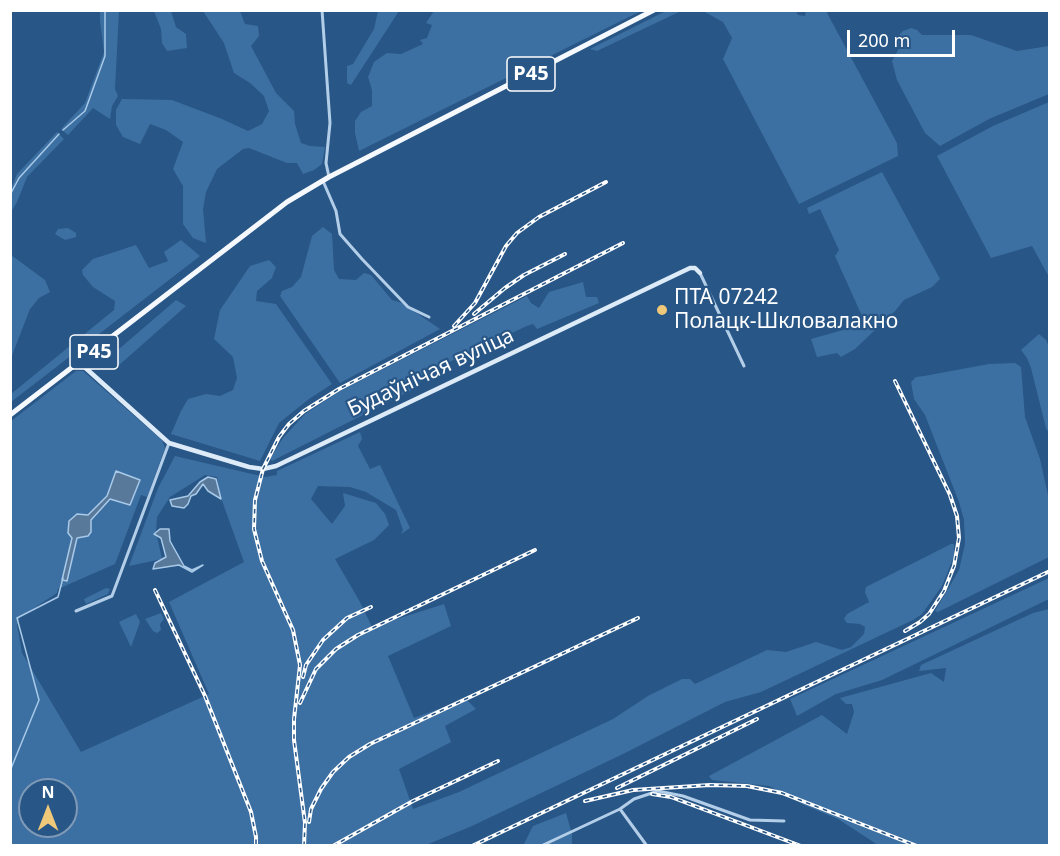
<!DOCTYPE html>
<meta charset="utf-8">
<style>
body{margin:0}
#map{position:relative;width:1060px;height:856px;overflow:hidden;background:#285686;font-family:"Noto Sans",sans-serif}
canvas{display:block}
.frame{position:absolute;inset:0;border:12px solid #fff;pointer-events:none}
.north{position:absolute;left:18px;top:778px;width:60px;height:60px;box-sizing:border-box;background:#285686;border:2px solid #7e9ab6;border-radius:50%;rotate:0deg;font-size:16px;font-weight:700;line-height:24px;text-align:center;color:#fff}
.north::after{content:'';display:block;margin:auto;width:21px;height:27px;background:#efc87a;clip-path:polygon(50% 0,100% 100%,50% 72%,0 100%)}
.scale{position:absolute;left:847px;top:30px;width:108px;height:27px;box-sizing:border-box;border:3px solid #fff;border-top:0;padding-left:8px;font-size:18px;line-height:21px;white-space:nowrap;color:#fff;-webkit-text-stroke:4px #285686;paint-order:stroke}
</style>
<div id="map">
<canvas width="1060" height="856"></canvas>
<div class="frame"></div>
<div class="north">N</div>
<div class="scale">200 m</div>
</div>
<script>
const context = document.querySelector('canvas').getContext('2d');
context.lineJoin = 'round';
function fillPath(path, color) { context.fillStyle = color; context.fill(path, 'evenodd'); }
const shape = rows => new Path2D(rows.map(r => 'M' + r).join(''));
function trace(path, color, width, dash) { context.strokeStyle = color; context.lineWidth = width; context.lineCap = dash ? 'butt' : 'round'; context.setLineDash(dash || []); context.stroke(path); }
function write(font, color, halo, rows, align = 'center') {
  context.font = font + ' "Noto Sans",sans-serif'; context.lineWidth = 4.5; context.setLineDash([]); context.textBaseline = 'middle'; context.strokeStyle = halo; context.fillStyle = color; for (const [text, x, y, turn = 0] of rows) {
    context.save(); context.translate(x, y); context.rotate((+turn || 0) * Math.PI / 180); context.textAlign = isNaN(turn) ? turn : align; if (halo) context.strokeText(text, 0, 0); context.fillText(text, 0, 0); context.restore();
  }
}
fillPath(shape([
 [476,10,641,11,359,151,355,133,355,121,361,112,372,106,372,90,368,77,374,62,387,53,401,54,423,44,420,40,427,38,432,25,426,23,434,11],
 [100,11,119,11,115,89,118,96,112,106,110,119,93,108,68,135,61,129,85,103,104,52,100,21],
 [154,11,171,11,176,27,186,34,187,48,167,51,162,43,161,29],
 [203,11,240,11,245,24,258,26,259,36,251,46,276,93,294,111,295,124,301,143,310,146,325,147,322,164,314,170,303,174,297,163,287,163,249,148,243,149,217,169,206,192,203,209,206,243,193,238,183,224,183,186,173,169,183,142,166,130,150,124,140,144,123,137,116,125,116,110,122,99,172,100,222,119,248,131,262,124,269,111,264,96,250,83,234,73,224,43],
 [378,11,399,11,351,85,347,83,347,66,353,64,374,29],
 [666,11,681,11,597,51,590,49],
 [703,11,796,11,798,15,805,16,806,11,826,11,897,143,898,156,799,204,723,59,732,38,723,22],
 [911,28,917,30,922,35,971,35,1017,51,1049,46,1049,94,989,119,940,146,925,133,897,80,892,61,899,48,896,38,903,31],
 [1049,102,1049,277,1032,246,991,258,937,156,993,126],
 [57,132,64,139,27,177,17,202,11,212,11,188,17,174],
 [882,172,940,279,932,287,904,300,895,311,855,349,841,357,837,353,817,357,811,339,861,325,862,316,835,256,839,250,820,209,809,214,807,208],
 [323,227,332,234,334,270,339,279,356,280,364,273,371,275,392,300,402,303,440,329,340,383,280,296,282,291,292,287,301,277,312,236],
 [68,228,76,233,76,237,65,240,55,234,58,229],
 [181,240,200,256,11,402,11,394,114,310,115,301,93,287,83,275,82,270,93,259,136,245,149,268,168,261,164,252],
 [11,255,45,280,50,292,39,298,30,309,11,358],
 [269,260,276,267,272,278,257,291,256,301,276,304,332,384,309,399,279,423,260,461,171,434,181,411,188,399,206,394,220,396,233,390,237,378,233,357,214,339,220,310,250,266],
 [583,282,586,297,597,297,599,303,537,329,533,324,527,326,481,347,479,352,463,355,423,376,418,387,272,461,270,459,283,438,305,414,340,391,527,296,531,303,539,308,549,292],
 [176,300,186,306,118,366,112,355],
 [1039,334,1046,340,1049,347,1049,433,1046,428,1031,368,1027,358,1021,350],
 [1015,363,1021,367,1025,417,1040,459,1049,500,1049,557,938,612,935,611,959,570,965,544,964,520,959,502,925,415,914,399,911,382,916,377,924,376,989,364],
 [76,371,83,371,162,440,165,448,147,497,141,495,115,564,58,589,57,593,20,617,17,625,22,653,81,752,209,694,169,602,244,562,220,495,217,477,205,475,170,497,157,517,156,532,162,559,129,566,158,488,175,456,265,477,277,475,277,471,360,432,362,439,358,446,370,469,380,465,410,528,401,534,403,530,396,510,366,492,350,487,318,486,311,499,332,524,345,506,343,493,376,503,385,514,389,525,374,540,335,559,360,602,372,627,444,604,451,626,388,656,414,718,466,699,476,709,445,726,451,742,399,769,413,809,459,792,613,719,648,696,682,679,690,679,695,684,767,650,786,652,816,642,842,650,851,647,864,634,865,627,860,624,847,623,844,619,847,614,869,602,865,592,866,587,951,544,954,544,954,556,942,586,922,614,913,620,761,692,725,702,623,754,472,826,426,845,11,846,11,421],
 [30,790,66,790,66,826,30,826],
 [1049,578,1049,599,882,680,836,694,797,716,790,699],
 [106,588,110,589,108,594,86,604,84,599],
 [1049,609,1049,845,878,845,838,819,804,805,769,786,712,780,709,776,822,715,847,734,854,712,852,704,846,704,840,698,931,673,944,682,946,668,919,671,921,665,1033,613],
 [161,613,164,619,160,624,161,630,157,633,153,631,145,619],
 [136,614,140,622,131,647,119,622],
 [566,813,572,834,572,845,523,846,533,826]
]), '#3d70a2');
const water = shape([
 [116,471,140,480,130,505,110,499,91,520,91,532,88,536,77,538,67,581,62,580,72,538,68,533,69,521,77,514,88,515,107,496,116,471],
 [208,477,216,479,221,499,208,491,203,484,196,494,191,496,188,504,184,508,172,506,170,500,188,496,200,482,208,477],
 [160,529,169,529,170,541,184,566,192,570,203,565,192,572,179,565,153,569,155,563,166,557,161,538,154,534,160,529]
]);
fillPath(water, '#59799a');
trace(water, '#a8c9e8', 1.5);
trace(shape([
 [63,130,85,111,105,56,105,10],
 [10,195,19,178,59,134],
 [10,771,39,700,17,618,58,597,63,578]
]), '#a8c9e8', 1.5);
trace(shape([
 [322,10,330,123,326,163,329,177],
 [323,181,336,211,340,234,362,259,408,307,429,317],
 [700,273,744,366],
 [76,611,112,596,169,443],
 [620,809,647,846],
 [541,846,620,809,634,799,658,791,683,796,750,820,784,821]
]), '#b3cee8', 3);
trace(shape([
 [80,363,169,443,249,467,263,469,276,466,690,268,695,268,700,273]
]), '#ddeaf7', 4.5);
trace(shape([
 [10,415,287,202,329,177,654,10]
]), '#f5f9fe', 5);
const rail = shape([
 [474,314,505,288,524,275,565,254],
 [454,326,475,303,506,246,517,233,539,217,606,182],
 [895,381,950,495,957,516,959,538,954,566,944,591,929,614,920,622,905,631],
 [155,590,205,696,251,812,256,837,256,846],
 [303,677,306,665,323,640,347,618,371,607],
 [300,703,316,669,336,649,358,635,535,550],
 [617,788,757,719],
 [652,794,671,797,801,846],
 [585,801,633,790,710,785,747,786,782,793,917,846],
 [309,822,311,809,321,789,333,772,349,757,370,744,638,618],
 [304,846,305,823,294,740,294,719,300,665,293,630,262,561,254,529,255,500,263,469,279,437,289,424,304,411,339,389,623,243],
 [333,846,413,801,498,761],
 [472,846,1050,571]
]);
trace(rail, '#fff', 4);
trace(rail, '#285686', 1.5, [4.5]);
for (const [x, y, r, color] of [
 [662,310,6,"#efc87a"]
]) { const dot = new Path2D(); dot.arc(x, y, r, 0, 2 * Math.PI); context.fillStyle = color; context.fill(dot); trace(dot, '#285686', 2); }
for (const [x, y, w] of [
 [531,74,48],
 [94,352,48]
]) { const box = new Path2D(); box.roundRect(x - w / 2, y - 17, w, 34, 4.5); context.fillStyle = '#285686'; context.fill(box); trace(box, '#fff', 1.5); }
write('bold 20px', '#fff', null, [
 ["Р45",531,74],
 ["Р45",94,352]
]);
write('21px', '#fff', '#285686', [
 ["ПТА 07242",674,298],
 ["Полацк-Шкловалакно",674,322]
], 'left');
write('21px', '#fff', '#285686', [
 ["Будаўнічая вуліца",431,373,-25]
]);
</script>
